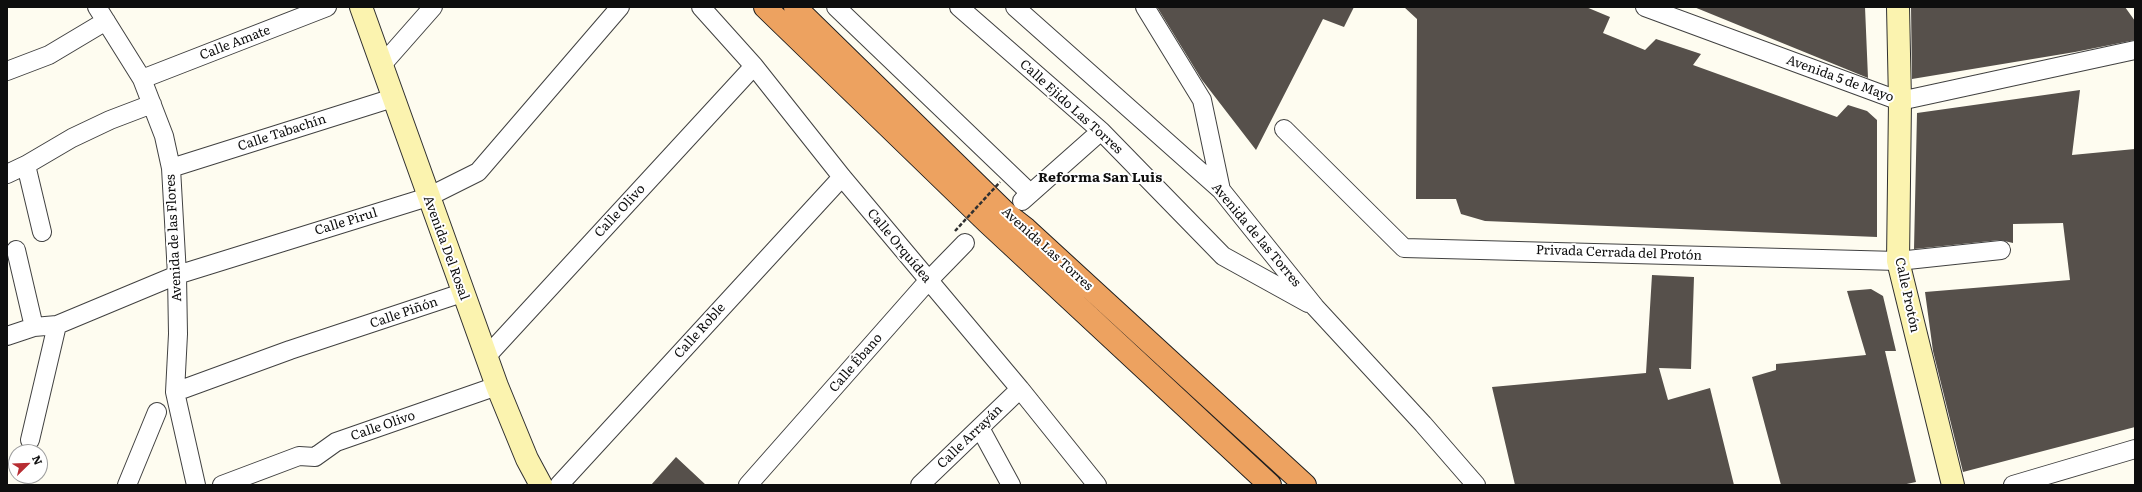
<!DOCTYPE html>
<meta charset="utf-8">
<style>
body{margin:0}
#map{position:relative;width:2142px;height:492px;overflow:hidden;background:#fefcf0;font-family:Literata,serif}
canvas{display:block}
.frame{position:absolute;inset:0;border:8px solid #0e0e0e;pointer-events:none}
.north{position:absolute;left:8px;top:444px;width:40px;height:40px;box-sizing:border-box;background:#fff;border:1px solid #9f9f9f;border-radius:50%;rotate:67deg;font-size:11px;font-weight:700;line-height:16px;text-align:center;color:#0e0e0e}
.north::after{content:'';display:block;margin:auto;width:14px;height:18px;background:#b72d32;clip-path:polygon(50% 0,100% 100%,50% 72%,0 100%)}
</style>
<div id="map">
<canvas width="2142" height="492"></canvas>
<div class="frame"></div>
<div class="north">N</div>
</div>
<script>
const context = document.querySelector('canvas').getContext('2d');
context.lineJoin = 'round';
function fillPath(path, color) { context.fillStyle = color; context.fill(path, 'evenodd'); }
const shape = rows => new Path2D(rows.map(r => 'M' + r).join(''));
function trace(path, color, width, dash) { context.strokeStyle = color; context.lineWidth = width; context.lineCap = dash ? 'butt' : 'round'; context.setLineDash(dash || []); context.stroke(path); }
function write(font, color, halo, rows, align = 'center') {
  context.font = font + ' Literata,serif'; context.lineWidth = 4; context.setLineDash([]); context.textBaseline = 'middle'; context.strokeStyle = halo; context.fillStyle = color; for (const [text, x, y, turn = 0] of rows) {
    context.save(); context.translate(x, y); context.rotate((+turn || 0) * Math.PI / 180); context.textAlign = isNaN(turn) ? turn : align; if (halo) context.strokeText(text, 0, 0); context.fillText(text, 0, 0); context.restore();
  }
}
fillPath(shape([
 [1157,7,1354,7,1344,27,1323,19,1256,150,1202,80],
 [1404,7,1586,7,1610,17,1603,33,1645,50,1656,39,1701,54,1693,65,1837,117,1848,105,1867,111,1877,120,1877,237,1485,221,1461,214,1456,199,1416,199,1417,19],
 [1694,7,1865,7,1868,78],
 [1911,7,2125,7,2135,21,2135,40,2075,52,1912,79],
 [2080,90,2072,155,2135,149,2135,427,1963,472,1933,351,1925,292,2070,280,2063,223,2013,224,2013,243,2000,240,1914,249,1917,113],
 [1652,275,1694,277,1691,369,1659,368,1668,400,1710,388,1734,485,1515,485,1492,387,1646,373],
 [1871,289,1883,296,1896,351,1885,351,1916,482,1902,485,1781,485,1752,377,1776,370,1776,364,1866,355,1847,291],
 [676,457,706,485,651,485]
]), '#56504b');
const street = shape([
 [97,7,142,79,164,136,171,168,177,275,178,334,175,392,196,485],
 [701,7,754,66,842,177,1020,389,1097,485],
 [836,7,1030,193],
 [959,7,1101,131,1223,256,1308,303],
 [1015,7,1221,190,1315,307,1423,424,1476,485],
 [1145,7,1202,100,1221,190],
 [1645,7,1900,101,2135,50],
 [381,66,433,7],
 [7,71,49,55,106,21],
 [142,79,327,7],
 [1284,129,1404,248,1898,261,2001,250],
 [26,165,42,232],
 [171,168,393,98],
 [7,174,26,165,72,138,110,120,152,104],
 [1022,201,1101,131],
 [16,250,34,327],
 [7,336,34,327,57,325,177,275,428,197,478,172,620,7],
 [486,357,754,66],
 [175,392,290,350,462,293],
 [980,428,1011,485],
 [30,440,57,325],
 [127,485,157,412],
 [222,485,299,456,315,457,336,442,497,386],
 [559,485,842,177],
 [748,485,928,281,965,243],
 [920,485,1020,389],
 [2013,485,2135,449]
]);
const secondary = shape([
 [361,7,497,386,527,459,541,485],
 [1898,7,1900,101,1898,261,1953,485]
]);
const highway = shape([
 [765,7,987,222,1270,485],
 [795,7,1008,215,1026,229,1305,485]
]);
trace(street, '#414141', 20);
trace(secondary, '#303030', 24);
trace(highway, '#1f1f1f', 24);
trace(street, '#fff', 18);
trace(secondary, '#fbf3af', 22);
trace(highway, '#eda260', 22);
trace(shape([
 [955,231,1000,182]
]), '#303030', 2.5, [4, 2]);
write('13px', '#0e0e0e', '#fff', [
 ["Calle Amate",235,43,-21],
 ["Avenida 5 de Mayo",1840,79,20],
 ["Calle Ejido Las Torres",1071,107,42],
 ["Calle Tabachín",282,133,-18],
 ["Calle Olivo",620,211,-47],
 ["Calle Pirul",346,222,-17],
 ["Avenida de las Torres",1256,235,50],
 ["Avenida de las Flores",174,238,-93],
 ["Calle Orquídea",899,246,50],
 ["Avenida Del Rosal",446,248,70],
 ["Avenida Las Torres",1047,249,42],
 ["Privada Cerrada del Protón",1619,253,2],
 ["Calle Protón",1907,295,78],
 ["Calle Piñón",404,313,-19],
 ["Calle Roble",700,331,-48],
 ["Calle Ébano",856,363,-49],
 ["Calle Olivo",383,426,-19],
 ["Calle Arrayán",970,437,-44]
]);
write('bold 14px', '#0e0e0e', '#fff', [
 ["Reforma San Luis",1100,178]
]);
</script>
